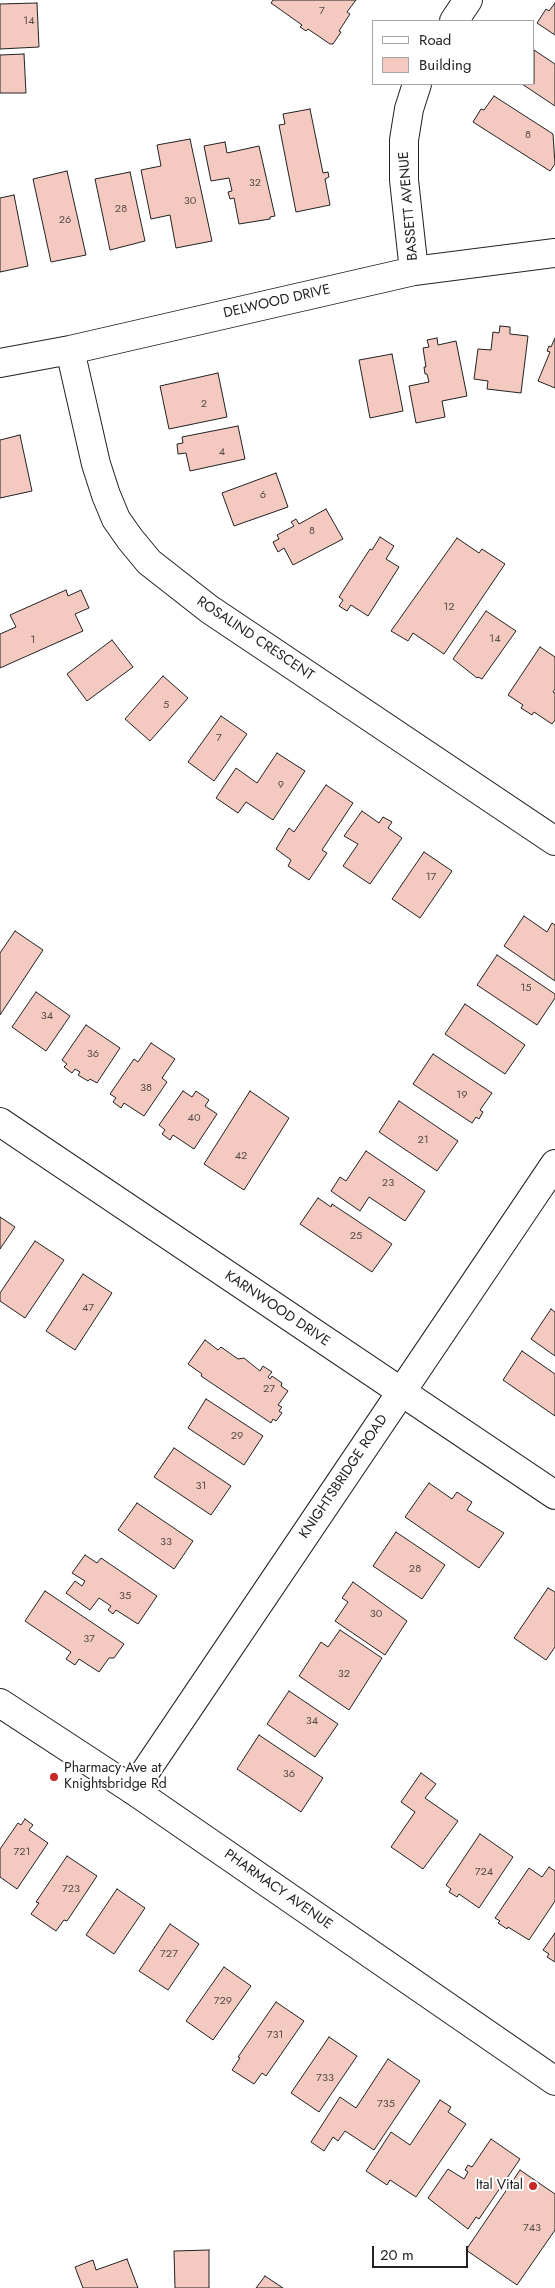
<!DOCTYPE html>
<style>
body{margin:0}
#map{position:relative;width:555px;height:2288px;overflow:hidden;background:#fff;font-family:Jost,sans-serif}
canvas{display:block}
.legend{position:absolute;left:372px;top:20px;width:162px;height:65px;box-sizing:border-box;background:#fff;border:1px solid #a7a7a7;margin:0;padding:6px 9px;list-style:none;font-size:15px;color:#222}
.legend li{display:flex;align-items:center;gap:10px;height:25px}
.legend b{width:25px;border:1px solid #a7a7a7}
.scale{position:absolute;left:372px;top:2246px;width:96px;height:22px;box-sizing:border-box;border:2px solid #222;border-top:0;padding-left:6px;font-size:15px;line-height:18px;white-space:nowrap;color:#222;-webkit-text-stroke:4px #fff;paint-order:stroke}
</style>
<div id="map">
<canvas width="555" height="2288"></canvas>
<ul class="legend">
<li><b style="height:6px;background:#fff"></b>Road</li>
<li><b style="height:14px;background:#f3c9c0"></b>Building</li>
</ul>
<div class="scale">20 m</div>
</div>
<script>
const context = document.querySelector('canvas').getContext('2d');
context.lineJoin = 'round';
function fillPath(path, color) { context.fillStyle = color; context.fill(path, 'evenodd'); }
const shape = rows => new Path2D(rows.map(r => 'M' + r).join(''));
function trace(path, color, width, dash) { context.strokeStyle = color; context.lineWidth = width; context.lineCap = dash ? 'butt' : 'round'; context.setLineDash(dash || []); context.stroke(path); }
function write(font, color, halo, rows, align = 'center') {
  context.font = font + ' Jost,sans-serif'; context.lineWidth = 4; context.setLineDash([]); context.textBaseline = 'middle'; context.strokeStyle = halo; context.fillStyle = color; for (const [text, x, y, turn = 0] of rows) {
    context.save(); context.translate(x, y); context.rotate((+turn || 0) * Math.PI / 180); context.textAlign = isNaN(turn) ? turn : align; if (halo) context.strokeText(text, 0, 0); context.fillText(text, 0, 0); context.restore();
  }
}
const building = shape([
 [273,0,356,0,347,12,350,14,339,31,341,32,333,44,330,44,308,29,306,31,300,27,302,25,271,3,273,0],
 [37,3,39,47,0,49,0,4,37,3],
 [555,3,555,35,537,23,546,9,549,11,555,3],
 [534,50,555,64,555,106,522,84,534,84,534,50],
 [24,54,26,93,0,93,0,55,24,54],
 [494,96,553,134,555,164,550,171,473,122,481,109,484,110,494,96],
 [310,109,323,173,328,172,329,177,325,179,330,205,296,212,279,125,285,124,283,114,310,109],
 [190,139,212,241,176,248,170,215,151,219,141,170,161,166,157,145,190,139],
 [225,142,227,153,259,146,275,216,270,217,270,219,239,224,234,198,230,199,228,192,232,191,229,178,211,181,204,146,225,142],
 [67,171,86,255,51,262,33,179,67,171],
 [130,172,145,241,110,250,95,179,130,172],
 [14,195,28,266,0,272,0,198,14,195],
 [500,326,510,327,510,334,528,336,521,393,487,389,488,381,474,379,478,349,491,350,493,332,499,333,500,326],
 [437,338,438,345,456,341,467,396,442,401,445,417,416,423,409,386,429,382,427,374,425,374,424,367,426,367,423,348,429,347,427,340,437,338],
 [555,338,555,388,538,381,550,352,547,351,549,346,551,347,555,338],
 [392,354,403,411,370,418,359,360,392,354],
 [218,373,227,417,169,429,160,386,218,373],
 [238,426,245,459,190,471,186,453,178,454,177,444,183,443,182,437,238,426],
 [20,435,32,491,0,498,0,440,20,435],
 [276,473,288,507,234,526,222,493,276,473],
 [326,509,343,539,293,565,284,548,278,552,273,542,279,539,277,535,294,526,291,522,296,519,299,524,326,509],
 [380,537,394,546,386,559,399,567,368,616,351,605,347,611,339,606,343,600,339,597,370,549,372,550,380,537],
 [457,538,479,553,482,549,505,564,444,654,413,633,408,641,391,631,457,538],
 [66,590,68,596,81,590,89,608,75,614,83,631,0,668,0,634,16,627,10,615,66,590],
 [486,611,516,631,482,679,478,677,477,678,453,659,486,611],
 [112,640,133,667,87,701,67,674,112,640],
 [540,647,555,657,555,689,553,692,555,693,555,720,552,724,534,712,532,715,521,708,523,705,508,695,540,647],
 [163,676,188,698,150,741,125,719,163,676],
 [221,716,247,734,214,781,188,762,221,716],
 [277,753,305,771,273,820,246,802,238,813,216,798,236,768,257,783,277,753],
 [326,785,353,803,322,850,327,853,309,880,288,866,291,860,276,849,289,828,294,832,326,785],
 [362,811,379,823,383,817,392,822,388,828,402,838,370,884,343,866,358,844,344,836,362,811],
 [424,852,452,871,420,918,392,899,424,852],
 [524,916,547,932,552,923,555,925,555,981,504,946,524,916],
 [15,931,43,950,0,1015,0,953,15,931],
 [497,955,555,994,555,998,537,1025,477,985,497,955],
 [36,992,70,1016,46,1051,12,1027,36,992],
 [465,1004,525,1045,505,1074,445,1034,465,1004],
 [86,1025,120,1048,97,1083,90,1079,88,1081,78,1075,80,1072,75,1069,72,1073,64,1067,67,1064,62,1060,86,1025],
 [151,1043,175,1059,162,1078,167,1082,144,1116,124,1103,121,1108,113,1102,116,1098,110,1094,134,1059,138,1062,151,1043],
 [433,1054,492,1093,480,1110,483,1112,479,1119,476,1117,472,1123,413,1084,433,1054],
 [183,1091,192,1097,196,1091,209,1100,205,1106,217,1114,194,1149,173,1135,170,1140,162,1134,165,1130,159,1125,183,1091],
 [250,1091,289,1118,244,1190,204,1164,250,1091],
 [399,1101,458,1141,437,1171,379,1132,399,1101],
 [366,1151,425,1191,405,1221,369,1197,360,1211,331,1191,340,1177,346,1181,366,1151],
 [318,1198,331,1207,332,1204,392,1244,372,1272,300,1224,318,1198],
 [0,1217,15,1227,0,1249,0,1217],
 [35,1241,64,1260,25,1318,0,1301,0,1293,35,1241],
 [83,1274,112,1293,75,1350,46,1331,83,1274],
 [551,1309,555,1312,555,1356,531,1339,551,1309],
 [205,1340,218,1350,221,1347,238,1359,244,1358,260,1371,263,1366,272,1372,268,1377,270,1379,272,1376,282,1383,281,1386,288,1391,278,1405,282,1407,279,1411,282,1413,276,1421,273,1419,271,1423,201,1376,202,1374,188,1364,205,1340],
 [522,1351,555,1374,555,1416,503,1380,522,1351],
 [206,1399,263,1436,244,1465,188,1428,206,1399],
 [174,1448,231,1486,211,1515,154,1477,174,1448],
 [429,1483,452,1499,457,1492,472,1502,467,1510,504,1533,479,1568,405,1517,429,1483],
 [137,1503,193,1541,174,1569,118,1530,137,1503],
 [396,1532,445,1565,422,1599,373,1566,396,1532],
 [85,1555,97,1563,101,1558,157,1596,138,1624,116,1610,113,1614,108,1610,111,1606,99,1598,90,1610,66,1593,75,1581,82,1586,85,1581,72,1573,85,1555],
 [353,1582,407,1621,385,1655,335,1621,348,1602,342,1598,353,1582],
 [548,1588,555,1592,555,1647,546,1660,514,1638,548,1588],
 [45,1591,124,1644,114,1658,109,1658,99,1672,79,1659,75,1665,66,1659,71,1652,25,1621,45,1591],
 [340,1630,382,1658,349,1710,299,1676,321,1642,328,1647,340,1630],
 [289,1691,338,1724,315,1757,267,1724,289,1691],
 [259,1735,323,1778,301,1812,237,1769,259,1735],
 [421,1773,436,1784,425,1798,458,1821,423,1869,391,1847,415,1812,401,1802,421,1773],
 [25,1819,33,1825,29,1830,48,1843,17,1889,0,1877,0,1849,18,1823,21,1825,25,1819],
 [480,1834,513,1857,479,1908,459,1894,457,1897,449,1892,451,1889,446,1885,480,1834],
 [67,1856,97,1876,67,1921,64,1920,56,1931,31,1914,39,1903,36,1902,67,1856],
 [549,1867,555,1871,555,1901,529,1940,508,1927,507,1929,498,1923,500,1921,495,1918,529,1868,542,1877,549,1867],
 [117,1889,145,1908,114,1954,86,1935,117,1889],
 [170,1924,199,1944,168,1990,139,1971,170,1924],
 [555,1933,555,1962,547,1957,549,1954,543,1950,555,1933],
 [224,1967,251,1986,213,2040,186,2021,224,1967],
 [276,2002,304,2021,266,2076,262,2073,254,2084,232,2070,240,2058,238,2057,276,2002],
 [329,2037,357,2056,319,2112,291,2093,329,2037],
 [388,2059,420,2081,374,2150,345,2131,338,2141,333,2137,324,2151,311,2142,340,2097,356,2108,388,2059],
 [440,2100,451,2107,448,2112,466,2124,416,2197,390,2180,387,2185,366,2171,391,2132,410,2145,440,2100],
 [491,2139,520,2159,479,2219,476,2217,468,2229,428,2198,448,2169,464,2179,468,2172,465,2170,468,2165,472,2167,491,2139],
 [520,2170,555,2194,555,2230,517,2285,466,2250,520,2170],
 [209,2250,209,2288,175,2288,174,2251,209,2250],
 [127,2259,138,2288,83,2288,75,2267,93,2260,96,2270,127,2259],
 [265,2276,283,2288,256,2288,265,2276]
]);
fillPath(building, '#f3c9c0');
trace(building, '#222', 1);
const minor = shape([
 [454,21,468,0],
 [414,271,404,180,404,140,409,109,417,84],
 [70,350,96,464,106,495,116,519,130,539,149,562,209,609,555,841],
 [0,363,70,350,414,271,555,253],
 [0,1122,555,1495],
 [133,1790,555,1164]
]);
const tertiary = shape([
 [0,1703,133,1790,555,2081]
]);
trace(minor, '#222', 30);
trace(tertiary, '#222', 30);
trace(minor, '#fff', 28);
trace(tertiary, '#fff', 28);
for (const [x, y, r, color] of [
 [54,1777,5,"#c62828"],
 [533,2186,5,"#c62828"]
]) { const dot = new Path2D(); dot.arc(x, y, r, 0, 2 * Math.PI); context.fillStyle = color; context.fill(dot); trace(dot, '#fff', 2); }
write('11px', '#564c4a', null, [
 ["7",322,11],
 ["14",29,21],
 ["8",528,135],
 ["32",255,183],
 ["30",190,201],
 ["28",121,209],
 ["26",65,220],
 ["2",204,404],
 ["4",222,452],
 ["6",263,495],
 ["8",312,531],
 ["12",449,607],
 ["14",495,639],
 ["1",33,640],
 ["5",166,705],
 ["7",219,738],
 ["9",281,785],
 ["17",431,877],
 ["15",526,988],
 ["34",47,1016],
 ["36",93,1054],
 ["38",146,1088],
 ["19",462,1095],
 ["40",194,1118],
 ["21",423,1140],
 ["42",241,1156],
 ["23",388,1183],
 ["25",356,1236],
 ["47",88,1308],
 ["27",269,1389],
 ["29",237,1436],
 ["31",201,1486],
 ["33",166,1542],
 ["28",415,1569],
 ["35",125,1596],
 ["30",376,1614],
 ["37",89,1639],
 ["32",344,1674],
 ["34",312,1721],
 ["36",289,1774],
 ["721",22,1852],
 ["724",484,1872],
 ["723",71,1889],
 ["727",169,1954],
 ["729",223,2001],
 ["731",275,2035],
 ["733",325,2078],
 ["735",386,2104],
 ["743",532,2228]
]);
write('14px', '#222', '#fff', [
 ["BASSETT AVENUE",409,206,-95],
 ["DELWOOD DRIVE",277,302,-13],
 ["ROSALIND CRESCENT",255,639,34],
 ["KARNWOOD DRIVE",277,1309,34],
 ["KNIGHTSBRIDGE ROAD",344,1477,-56],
 ["PHARMACY AVENUE",278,1890,35]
]);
write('14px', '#222', '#fff', [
 ["Pharmacy Ave at",64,1769],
 ["Knightsbridge Rd",64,1785],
 ["Ital Vital",523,2186,"right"]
], 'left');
</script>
